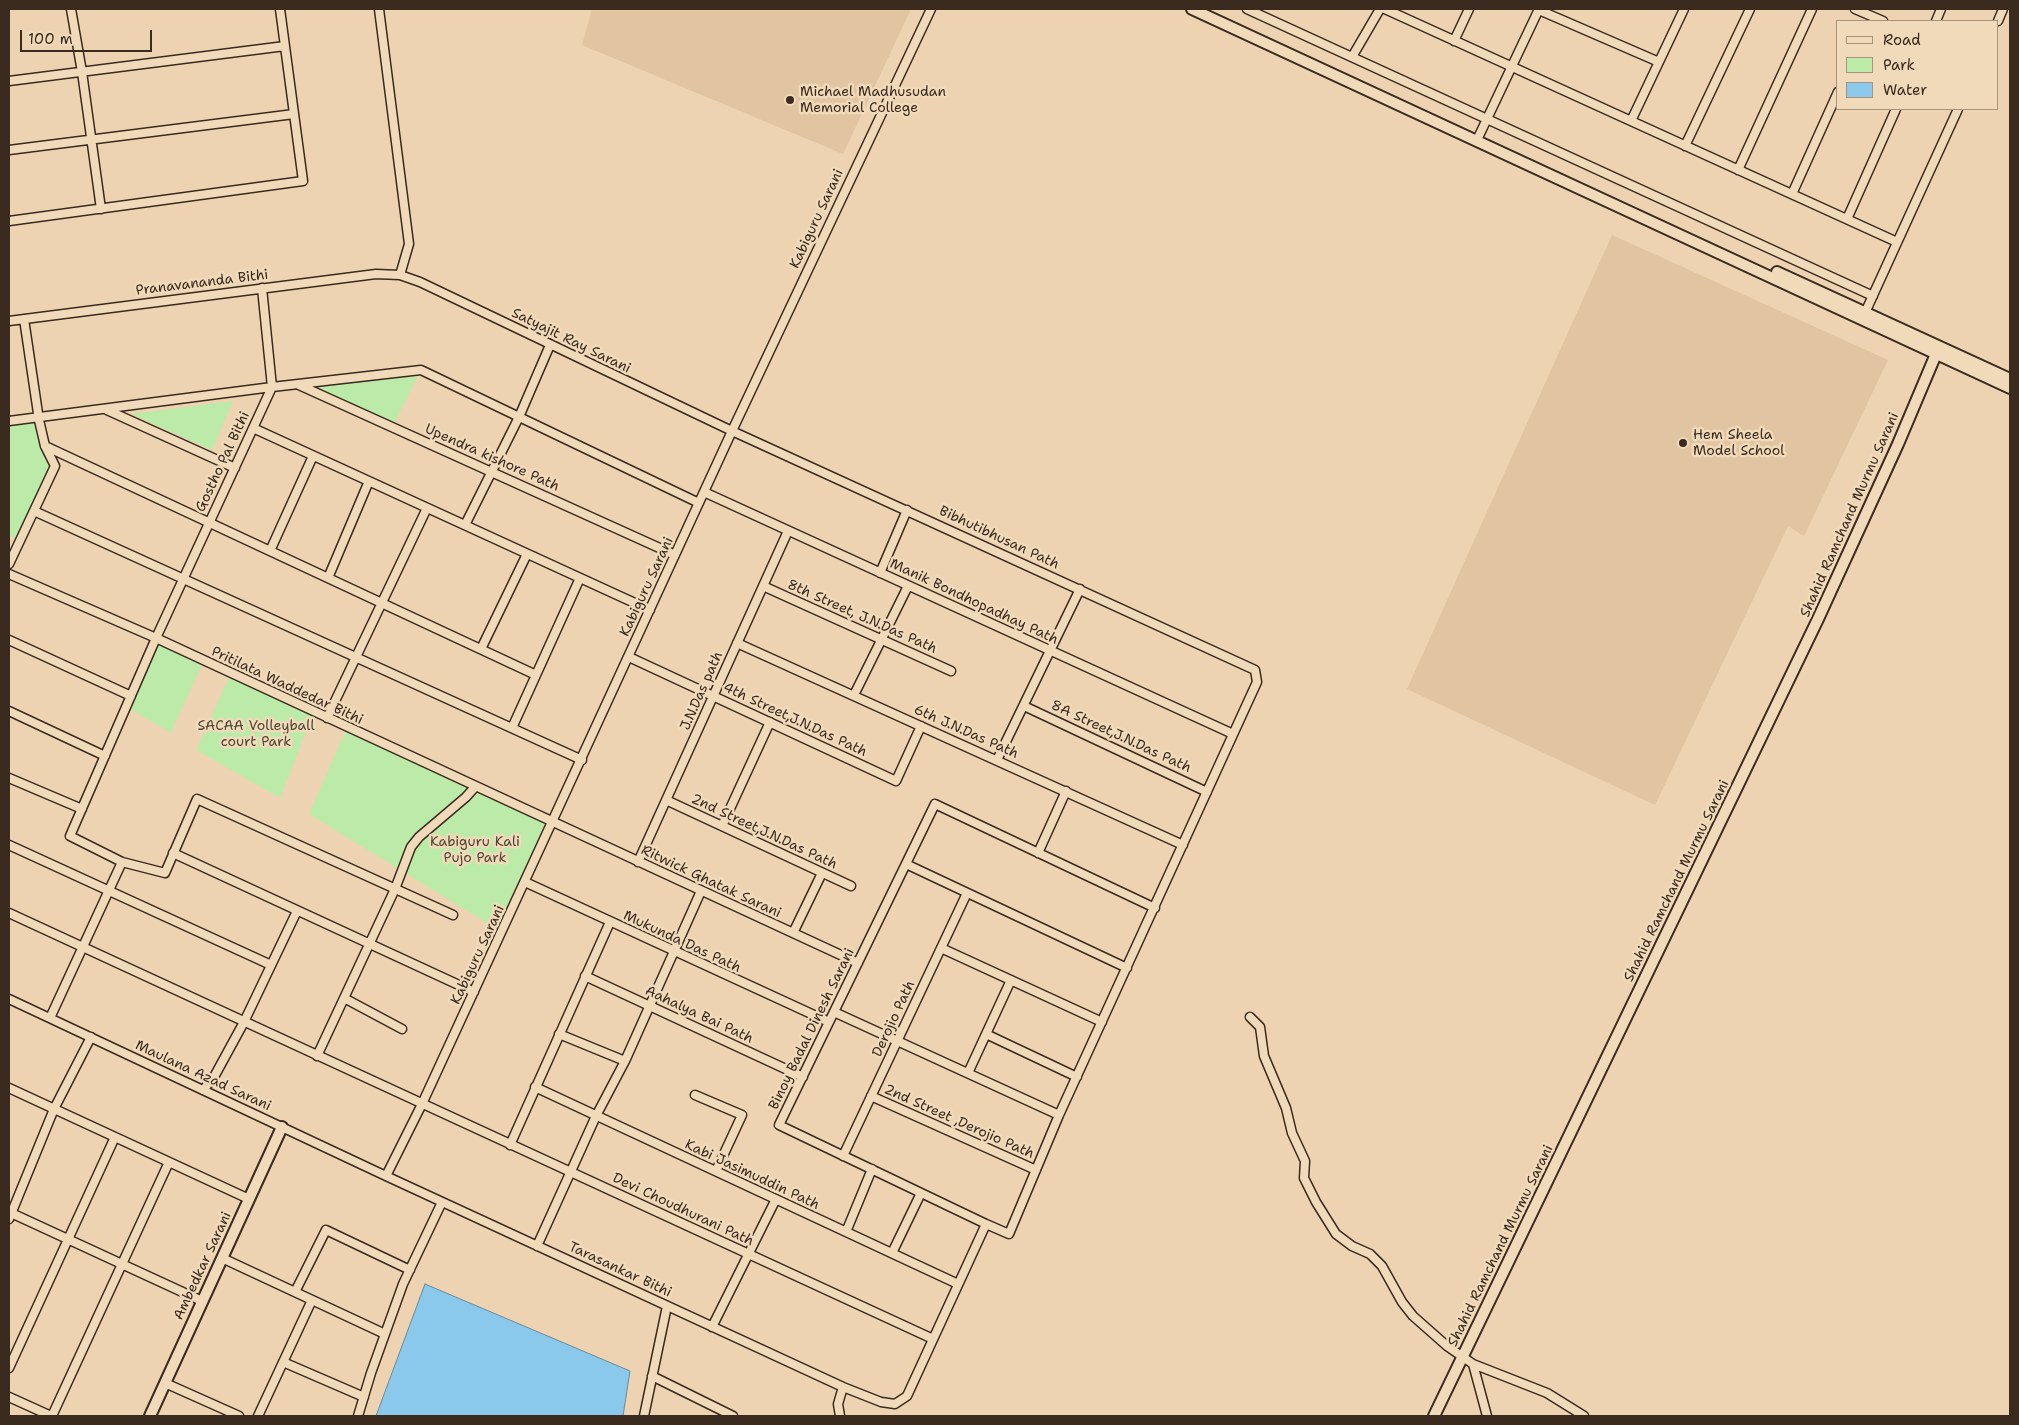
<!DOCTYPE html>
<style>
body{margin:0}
#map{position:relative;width:2019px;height:1425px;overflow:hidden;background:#edd3b1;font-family:"Shantell Sans",sans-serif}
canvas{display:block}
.frame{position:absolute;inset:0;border:10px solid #3b2a1e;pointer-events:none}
.legend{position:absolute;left:1836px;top:20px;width:162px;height:90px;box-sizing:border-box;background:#f1daba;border:1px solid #a8947c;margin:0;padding:6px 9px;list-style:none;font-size:15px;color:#3b2a1e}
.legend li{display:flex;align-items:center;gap:10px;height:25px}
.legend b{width:25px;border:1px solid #a8947c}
.scale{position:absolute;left:20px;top:30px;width:132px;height:22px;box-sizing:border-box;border:2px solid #3b2a1e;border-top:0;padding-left:6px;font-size:15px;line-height:18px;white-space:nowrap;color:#3b2a1e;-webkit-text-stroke:4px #f1daba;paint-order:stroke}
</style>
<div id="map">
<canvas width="2019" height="1425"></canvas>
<div class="frame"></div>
<ul class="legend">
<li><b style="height:6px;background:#f1daba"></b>Road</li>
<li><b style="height:14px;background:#bceaa8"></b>Park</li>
<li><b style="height:14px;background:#8ac9eb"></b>Water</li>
</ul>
<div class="scale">100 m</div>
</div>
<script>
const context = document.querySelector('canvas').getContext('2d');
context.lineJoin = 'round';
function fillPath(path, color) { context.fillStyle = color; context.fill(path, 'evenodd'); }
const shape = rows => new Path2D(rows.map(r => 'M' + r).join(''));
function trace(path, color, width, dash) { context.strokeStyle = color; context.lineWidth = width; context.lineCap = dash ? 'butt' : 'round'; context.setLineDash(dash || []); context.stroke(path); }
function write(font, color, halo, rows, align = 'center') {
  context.font = font + ' "Shantell Sans",sans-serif'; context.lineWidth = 5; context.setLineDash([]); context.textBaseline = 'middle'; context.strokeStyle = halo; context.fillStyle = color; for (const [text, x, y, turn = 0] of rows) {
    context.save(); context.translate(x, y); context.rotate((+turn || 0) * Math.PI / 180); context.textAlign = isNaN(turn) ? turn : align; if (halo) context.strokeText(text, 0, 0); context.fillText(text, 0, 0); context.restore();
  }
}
fillPath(shape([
 [592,9,911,9,843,154,582,45],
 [1612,235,1888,360,1804,536,1788,526,1655,805,1407,689]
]), '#e1c4a1');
fillPath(shape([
 [421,370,392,427,307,385],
 [233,401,212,450,131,414],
 [39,420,54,469,19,537,9,537,9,424],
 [157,641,203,662,171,733,127,707],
 [230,675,314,712,280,798,196,750],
 [346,730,553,823,500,931,309,814]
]), '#bceaa8');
const water = shape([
 [425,1284,630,1371,623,1416,376,1416,425,1284]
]);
fillPath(water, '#8ac9eb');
trace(water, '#6a8999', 1);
const minor = shape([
 [71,9,82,72,101,209],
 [379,9,409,244,400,275],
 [1247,9,1873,296],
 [1385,9,1897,242],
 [1855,9,1883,21],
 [1539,10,1659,62],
 [1936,21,1941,9],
 [1998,21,2003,9],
 [1454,41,1469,9],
 [1352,57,1380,9],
 [9,81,285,46],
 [1631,121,1684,9],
 [1477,140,1539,9],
 [1685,146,1750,9],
 [9,150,294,114],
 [1738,170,1812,9],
 [1792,194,1838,92],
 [1847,219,1896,109],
 [9,221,303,181,280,9],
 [262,288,272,387,156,638,70,836,122,862,165,873,197,799,453,915],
 [1864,315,1958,109],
 [9,321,376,274,400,275,420,282,732,431,1255,670,1257,682,1059,1115,1009,1234,986,1224],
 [299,385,675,555],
 [107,410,235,468],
 [9,421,272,387,421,370,699,503],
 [253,428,650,610],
 [45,446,536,675],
 [704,492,1233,734],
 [34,511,582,760],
 [465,525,519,417,550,345],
 [270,551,313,456],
 [9,564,55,466,45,446,39,420,24,319],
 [880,573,907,510],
 [9,574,156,638,858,963],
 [328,578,369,481],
 [763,586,951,671],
 [9,640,131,696],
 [737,643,1183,845],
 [481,649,527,554],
 [629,657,896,781,921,726],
 [854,695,908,586],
 [1024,706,1207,792],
 [9,711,105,756],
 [327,718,427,508],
 [512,728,580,578],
 [997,760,1080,589],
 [9,778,82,809],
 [666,800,851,886],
 [722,826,770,722],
 [9,845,271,965],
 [173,853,474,992],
 [1038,853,1066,791],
 [638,862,788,531],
 [906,864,1127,968],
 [525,882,829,1022],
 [9,913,933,1339],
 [793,933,822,873],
 [941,948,1102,1022],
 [585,976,803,1077],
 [344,998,402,1029],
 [9,999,386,1176,843,1387,881,1402,895,1404,907,1396,986,1224,779,1125,935,804,1155,908],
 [834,1012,1059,1115],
 [1250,1017,1260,1027,1264,1056,1286,1108,1292,1133,1305,1161,1304,1178,1316,1202,1336,1234,1352,1246,1370,1254,1382,1266,1402,1302,1413,1316,1447,1346,1473,1364,1487,1416],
 [50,1018,122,862],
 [559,1034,625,1061],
 [986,1034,1077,1077],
 [317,1056,395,889,411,847,419,837,466,797,475,787],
 [968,1073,1011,980],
 [535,1087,958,1284],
 [9,1088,249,1199],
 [203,1090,214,1077,244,1022,297,911],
 [695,1095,742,1115,716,1171],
 [871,1096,1036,1170],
 [510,1145,610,922],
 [843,1156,967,893],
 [386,1176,422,1104,732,431,931,9],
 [9,1212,202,1301],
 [9,1219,54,1109,91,1037],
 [846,1232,872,1169],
 [537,1246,596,1116,625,1061,701,891],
 [892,1253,921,1193],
 [222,1258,385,1334],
 [295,1292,326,1230,410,1270],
 [712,1327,776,1199],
 [283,1362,364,1397],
 [1473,1364,1547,1393,1584,1416],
 [9,1368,115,1137],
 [652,1376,733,1416],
 [165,1383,239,1416],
 [9,1397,51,1416],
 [52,1416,169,1162],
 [258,1416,312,1300],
 [358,1416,371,1373,403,1284,442,1202],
 [644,1416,667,1306],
 [840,1416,838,1404,843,1387]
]);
const tertiary = shape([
 [1192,9,2010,388],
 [1777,272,2010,379],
 [150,1416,282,1127],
 [1434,1416,1818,619,1898,444,1939,347]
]);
trace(minor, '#3b2a1e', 11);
trace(tertiary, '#3b2a1e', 14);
trace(minor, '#f1daba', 8);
trace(tertiary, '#f1daba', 10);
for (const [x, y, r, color] of [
 [790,100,5,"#3b2a1e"],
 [1683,443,5,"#3b2a1e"]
]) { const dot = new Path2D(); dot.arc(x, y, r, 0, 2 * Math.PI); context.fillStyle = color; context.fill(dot); trace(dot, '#f1daba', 2); }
write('14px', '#3b2a1e', '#f1daba', [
 ["Michael Madhusudan",800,92],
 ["Memorial College",800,108],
 ["Hem Sheela",1693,435],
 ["Model School",1693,451]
], 'left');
write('14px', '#3b2a1e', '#f1daba', [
 ["Kabiguru Sarani",817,219,-65],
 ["Pranavananda Bithi",202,283,-7],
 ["Satyajit Ray Sarani",571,341,26],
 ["Upendra kishore Path",492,458,24],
 ["Gostho Pal Bithi",223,462,-65],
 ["Shahid Ramchand Murmu Sarani",1850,515,-66],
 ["Bibhutibhusan Path",999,538,25],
 ["Kabiguru Sarani",647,587,-65],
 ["Manik Bondhopadhay Path",974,602,25],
 ["8th Street, J.N.Das Path",862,617,24],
 ["Pritilata Waddedar Bithi",287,686,25],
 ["J.N.Das path",702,691,-66],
 ["4th Street,J.N.Das Path",795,720,25],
 ["6th J.N.Das Path",966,732,24],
 ["8A Street,J.N.Das Path",1121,737,25],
 ["2nd Street,J.N.Das Path",764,832,25],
 ["Shahid Ramchand Murmu Sarani",1677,881,-64],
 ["Ritwick Ghatak Sarani",711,882,25],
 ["Mukunda Das Path",682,942,25],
 ["Kabiguru Sarani",478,955,-65],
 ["Aahalya Bai Path",699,1015,25],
 ["Derojio Path",894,1019,-65],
 ["Binoy Badal Dinesh Sarani",812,1029,-64],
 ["Maulana Azad Sarani",203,1076,25],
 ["2nd Street ,Derojio Path",959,1122,24],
 ["Kabi Jasimuddin Path",752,1175,25],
 ["Devi Choudhurani Path",683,1210,25],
 ["Shahid Ramchand Murmu Sarani",1501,1246,-64],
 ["Ambedkar Sarani",203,1266,-65],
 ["Tarasankar Bithi",620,1270,25]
]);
write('14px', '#4e4733', '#f1daba', [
 ["SACAA Volleyball",256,726],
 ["court Park",256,742],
 ["Kabiguru Kali",475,842],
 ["Pujo Park",475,858]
]);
</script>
